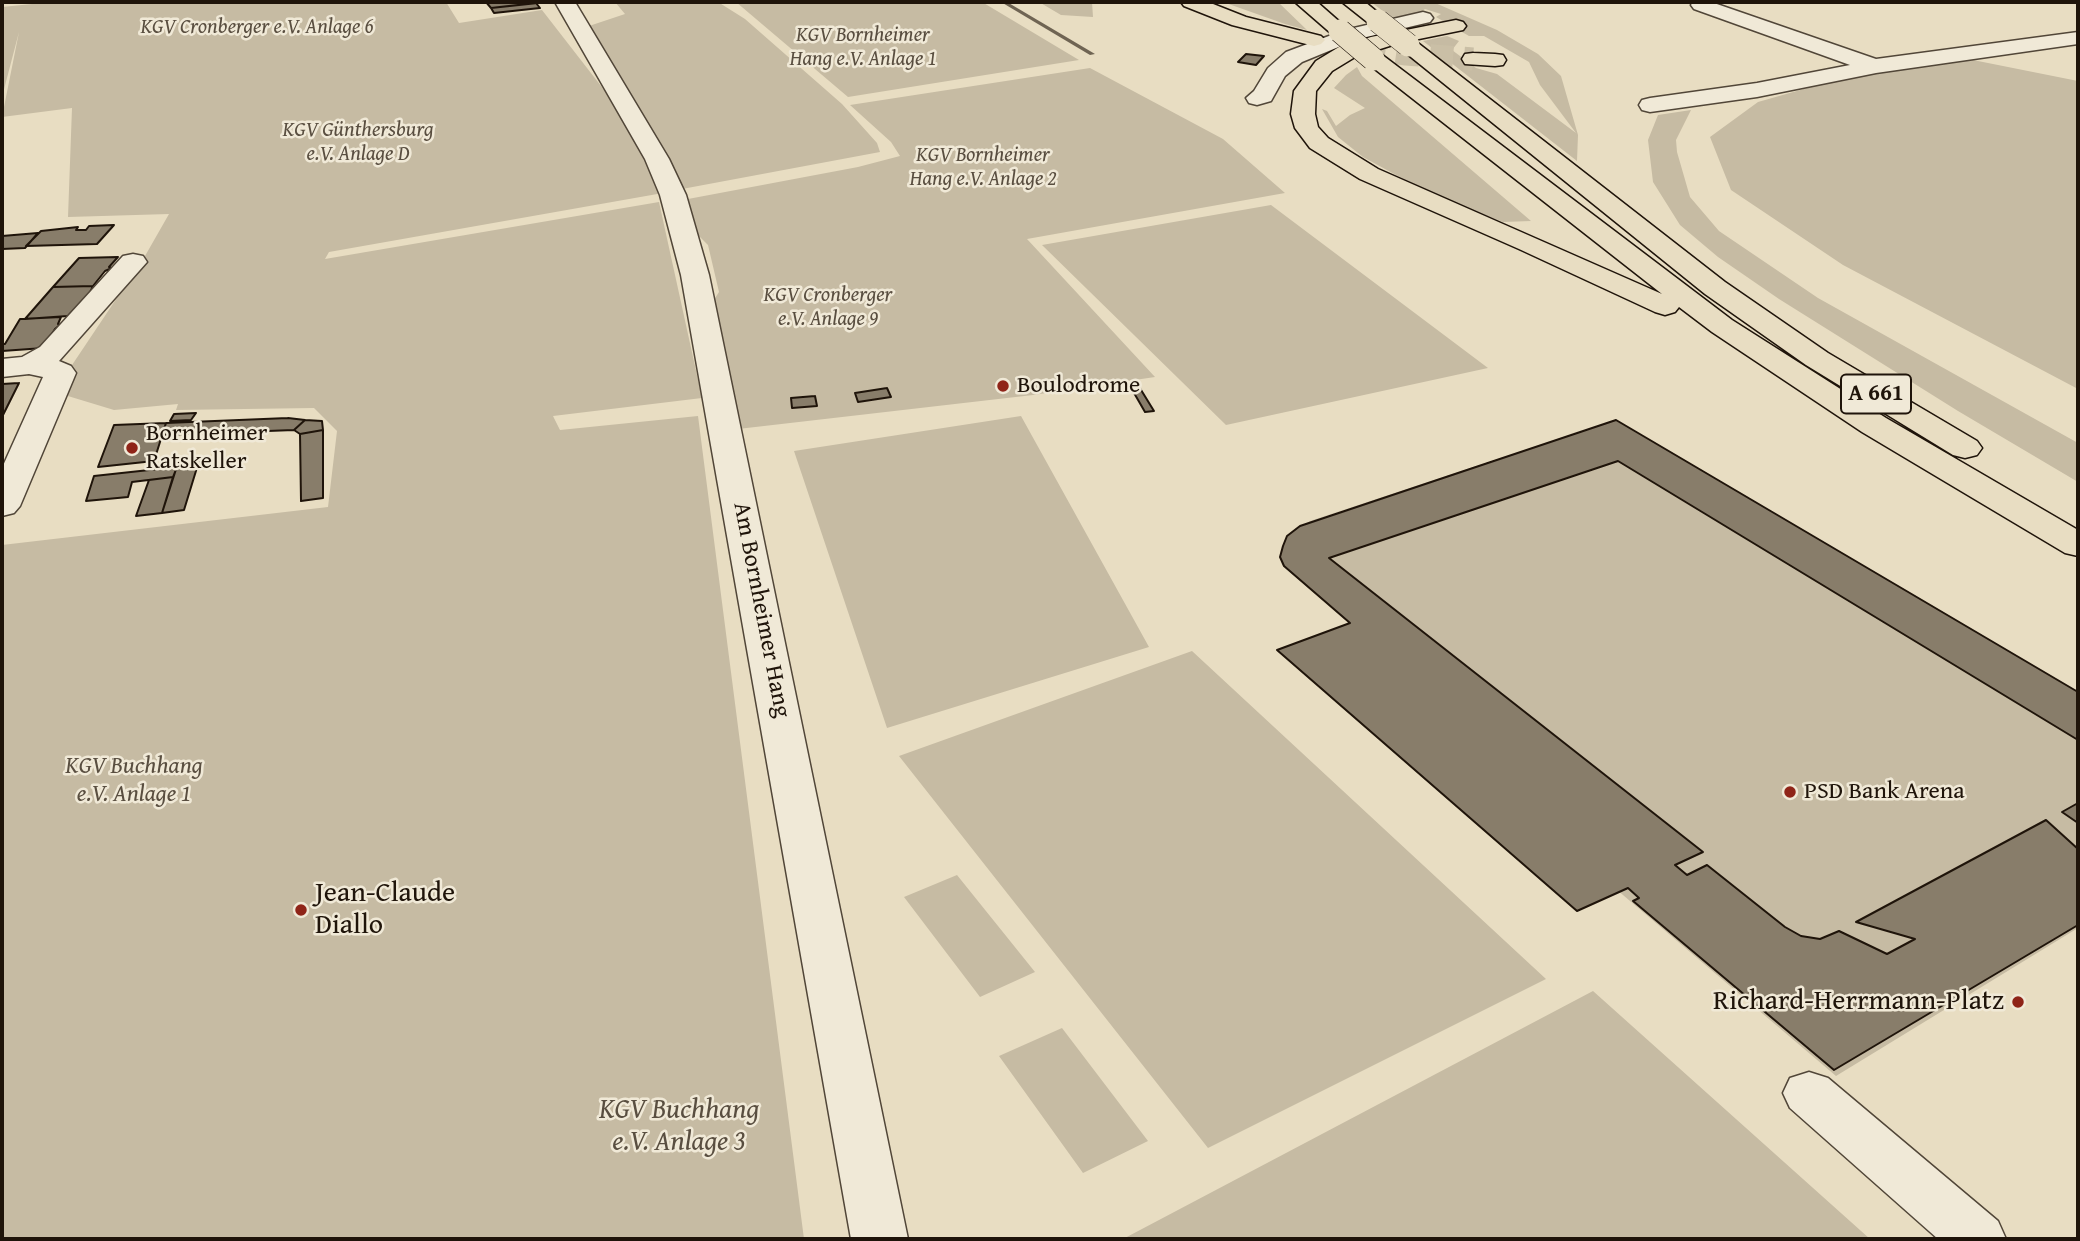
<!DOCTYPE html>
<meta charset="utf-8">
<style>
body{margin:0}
#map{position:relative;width:2080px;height:1241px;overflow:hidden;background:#e8ddc2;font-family:"Gentium Book Plus",serif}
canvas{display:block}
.frame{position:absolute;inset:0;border:4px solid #1f140a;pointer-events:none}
</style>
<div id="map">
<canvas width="2080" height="1241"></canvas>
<div class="frame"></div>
</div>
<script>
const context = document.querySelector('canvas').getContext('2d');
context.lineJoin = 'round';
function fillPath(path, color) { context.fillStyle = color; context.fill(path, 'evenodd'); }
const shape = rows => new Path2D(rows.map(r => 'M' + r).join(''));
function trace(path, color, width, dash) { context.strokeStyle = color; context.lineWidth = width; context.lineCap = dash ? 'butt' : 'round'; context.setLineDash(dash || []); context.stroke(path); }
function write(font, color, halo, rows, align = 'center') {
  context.font = font + ' "Gentium Book Plus",serif'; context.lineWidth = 5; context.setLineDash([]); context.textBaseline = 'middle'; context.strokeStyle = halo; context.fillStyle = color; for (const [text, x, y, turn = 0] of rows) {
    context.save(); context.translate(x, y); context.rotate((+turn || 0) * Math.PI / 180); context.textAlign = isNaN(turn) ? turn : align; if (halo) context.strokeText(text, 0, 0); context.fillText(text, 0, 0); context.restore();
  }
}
fillPath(shape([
 [52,2,446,2,459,23,542,10,608,95,613,95,663,193,329,252,325,259,659,202,702,398,553,416,560,430,698,416,804,1239,2,1239,2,545,328,507,337,431,314,408,176,410,178,404,114,410,58,393,66,374,145,256,169,214,68,217,72,108,2,117,19,32,2,97,2,7],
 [615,2,718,2,745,19,842,104,877,143,880,152,682,189,589,26,625,14],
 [736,2,982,2,1079,60,848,97],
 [1039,2,1092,2,1093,17,1061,15],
 [1223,2,1278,2,1307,30,1285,24],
 [1371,2,1433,2,1497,30,1538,54,1561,76,1578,135,1577,161,1423,41,1447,36,1459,41,1452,50,1476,68,1497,74,1576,133,1540,85,1529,62,1484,36,1469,36,1436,17,1441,14,1425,9,1418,14,1392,18],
 [1963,58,2078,81,2078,389,1843,265,1731,190,1710,137,1758,102,1832,81],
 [1357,67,1362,76,1531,221,1503,222,1447,200,1396,175,1363,157,1338,137,1322,109,1327,111,1336,126,1350,115,1365,108,1334,88,1346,75],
 [1090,68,1223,139,1285,193,1027,239,1155,377,1033,395,738,429,710,306,719,292,708,245,695,232,688,199,858,167,900,156,891,142,850,105],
 [1691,110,1676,140,1677,152,1690,197,1719,231,1818,298,2078,443,2078,482,1958,411,1779,299,1718,257,1680,225,1653,182,1648,140,1658,115],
 [1271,205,1488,368,1226,425,1042,245],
 [1021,416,1149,647,887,728,794,451],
 [1616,420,2078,692,2078,928,1836,1076,1317,635,1350,623,1291,573,1280,557,1287,536,1310,521],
 [1192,651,1546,979,1208,1148,899,756],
 [957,875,1035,972,980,997,904,897],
 [1593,991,1870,1239,1123,1239],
 [1062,1028,1148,1141,1083,1173,999,1056]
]), '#c6bba3');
fillPath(shape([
 [1001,2,1007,2,1095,54,1090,55,1001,2]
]), '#6f6453');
const building = shape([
 [486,2,547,2,491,8,486,2],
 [536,3,540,8,494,13,491,8,536,3],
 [1246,54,1264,56,1256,65,1238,62,1246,54],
 [114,225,97,244,26,246,41,231,78,227,76,230,86,230,89,226,114,225],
 [38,233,25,248,2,249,2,236,38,233],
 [118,257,109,267,112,268,105,271,93,286,53,287,79,258,118,257],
 [93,286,89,295,68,316,25,319,53,287,93,286],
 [61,317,58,324,60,325,55,329,52,334,54,335,44,348,2,351,2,344,5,344,20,319,61,317],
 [19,383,3,415,2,415,2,384,19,383],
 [1138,385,1154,411,1145,412,1130,386,1138,385],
 [887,388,891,397,858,402,855,393,887,388],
 [815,396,817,406,792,408,791,398,815,396],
 [196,413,191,420,170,421,174,414,196,413],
 [288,418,305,420,294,430,162,435,166,423,288,418],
 [305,420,322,421,323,430,300,434,294,430,305,420],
 [1616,420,2078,692,2078,740,1618,461,1329,558,1703,852,1675,865,1687,875,1707,865,1785,927,1801,936,1820,939,1839,931,1887,954,1915,939,1856,922,2046,820,2078,849,2078,925,1834,1070,1633,901,1639,898,1628,888,1577,911,1277,650,1350,623,1284,566,1280,557,1283,546,1287,536,1300,526,1616,420],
 [166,423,154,461,98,467,114,425,166,423],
 [323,430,323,498,301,501,300,434,323,430],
 [199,461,184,510,162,513,178,463,199,461],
 [177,467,173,477,132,482,128,497,86,501,94,476,177,467],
 [173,477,162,513,136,516,149,480,173,477],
 [2078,803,2078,823,2062,812,2078,803]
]);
fillPath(building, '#887d6a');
trace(building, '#1f140a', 2);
trace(shape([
 [1329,43,1406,54,1473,59]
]), '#cabfa6', 23, [23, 11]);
const minor = shape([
 [555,2,575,2,669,159,686,195,709,275,908,1239,851,1239,681,275,660,195,645,159,555,2],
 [1693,2,1711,2,1876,59,2078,32,2078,44,1876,73,1757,97,1650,112,1642,110,1639,105,1642,100,1650,98,1757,83,1850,65,1694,9,1691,5,1693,2],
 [1423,12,1430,14,1433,18,1430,22,1358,39,1302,62,1285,76,1271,101,1257,105,1249,103,1246,98,1254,91,1268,68,1286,52,1345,30,1423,12],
 [133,254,143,256,147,262,59,361,71,366,76,373,20,506,14,513,2,516,2,468,43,377,29,374,2,377,2,359,22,357,40,347,123,256,133,254],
 [1809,1072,1828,1078,1998,1221,2006,1239,1938,1239,1790,1108,1783,1093,1790,1078,1809,1072]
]);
const highway = shape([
 [1181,2,1208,2,1246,17,1321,36,1325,40,1321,44,1314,46,1232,25,1184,6,1181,2],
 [1295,2,1317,2,1350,31,1347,35,1340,37,1333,35,1295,2],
 [1342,2,1365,2,1388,21,1385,25,1371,25,1342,2],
 [1456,20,1463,22,1466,26,1463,30,1414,40,1725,282,1828,353,1977,441,1982,448,1977,455,1965,458,1953,455,1806,365,1705,294,1401,49,1399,43,1355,57,1332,71,1316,91,1315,114,1318,127,1328,138,1378,169,1662,294,1362,59,1365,54,1373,53,1381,54,1732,320,1886,418,2078,530,2078,556,2065,553,1862,432,1712,332,1679,307,1675,312,1665,315,1655,312,1519,249,1360,179,1310,148,1295,128,1291,114,1294,91,1316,61,1339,47,1371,37,1456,20],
 [1473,53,1495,54,1503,55,1506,60,1503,65,1495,66,1465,64,1462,59,1465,54,1473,53]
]);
trace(minor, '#514638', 3);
trace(highway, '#1f140a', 3);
fillPath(minor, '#f0e9d7');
fillPath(highway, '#e8ddc2');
const highwayBridge = shape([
 [1378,21,1408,45],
 [1340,31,1373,59]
]);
trace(highwayBridge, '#1f140a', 24, []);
trace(highwayBridge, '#e8ddc2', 23);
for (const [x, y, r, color] of [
 [1003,386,7,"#8f2418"],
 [132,448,7,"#8f2418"],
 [1790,792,7,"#8f2418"],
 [301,910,7,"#8f2418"],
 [2018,1002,7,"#8f2418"]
]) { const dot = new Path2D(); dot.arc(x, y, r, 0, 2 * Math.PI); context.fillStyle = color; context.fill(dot); trace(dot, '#f0e9d7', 2.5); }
write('italic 21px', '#594e40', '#f0e9d7', [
 ["KGV Cronberger e.V. Anlage 6",257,28],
 ["KGV Bornheimer",863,36],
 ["Hang e.V. Anlage 1",863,60],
 ["KGV Günthersburg",358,131],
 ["e.V. Anlage D",358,155],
 ["KGV Bornheimer",983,156],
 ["Hang e.V. Anlage 2",983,180],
 ["KGV Cronberger",828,296],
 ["e.V. Anlage 9",828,320]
]);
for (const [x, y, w] of [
 [1876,394,70]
]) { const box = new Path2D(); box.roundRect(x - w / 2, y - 19.5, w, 39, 5); context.fillStyle = '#f0e9d7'; context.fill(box); trace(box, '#1f140a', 2); }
write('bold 23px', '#1f140a', null, [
 ["A 661",1876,394]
]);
write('24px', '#1f140a', '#f0e9d7', [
 ["Boulodrome",1017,386],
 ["Bornheimer",146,434],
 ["Ratskeller",146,462],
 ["PSD Bank Arena",1804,792]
], 'left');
write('24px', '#1f140a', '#f0e9d7', [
 ["Am Bornheimer Hang",761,610,79]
]);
write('italic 24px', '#594e40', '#f0e9d7', [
 ["KGV Buchhang",134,767],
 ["e.V. Anlage 1",134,795]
]);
write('28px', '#1f140a', '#f0e9d7', [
 ["Jean-Claude",315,894],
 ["Diallo",315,926],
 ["Richard-Herrmann-Platz",2004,1002,"right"]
], 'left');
write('italic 28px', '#594e40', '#f0e9d7', [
 ["KGV Buchhang",679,1111],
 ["e.V. Anlage 3",679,1143]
]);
</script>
